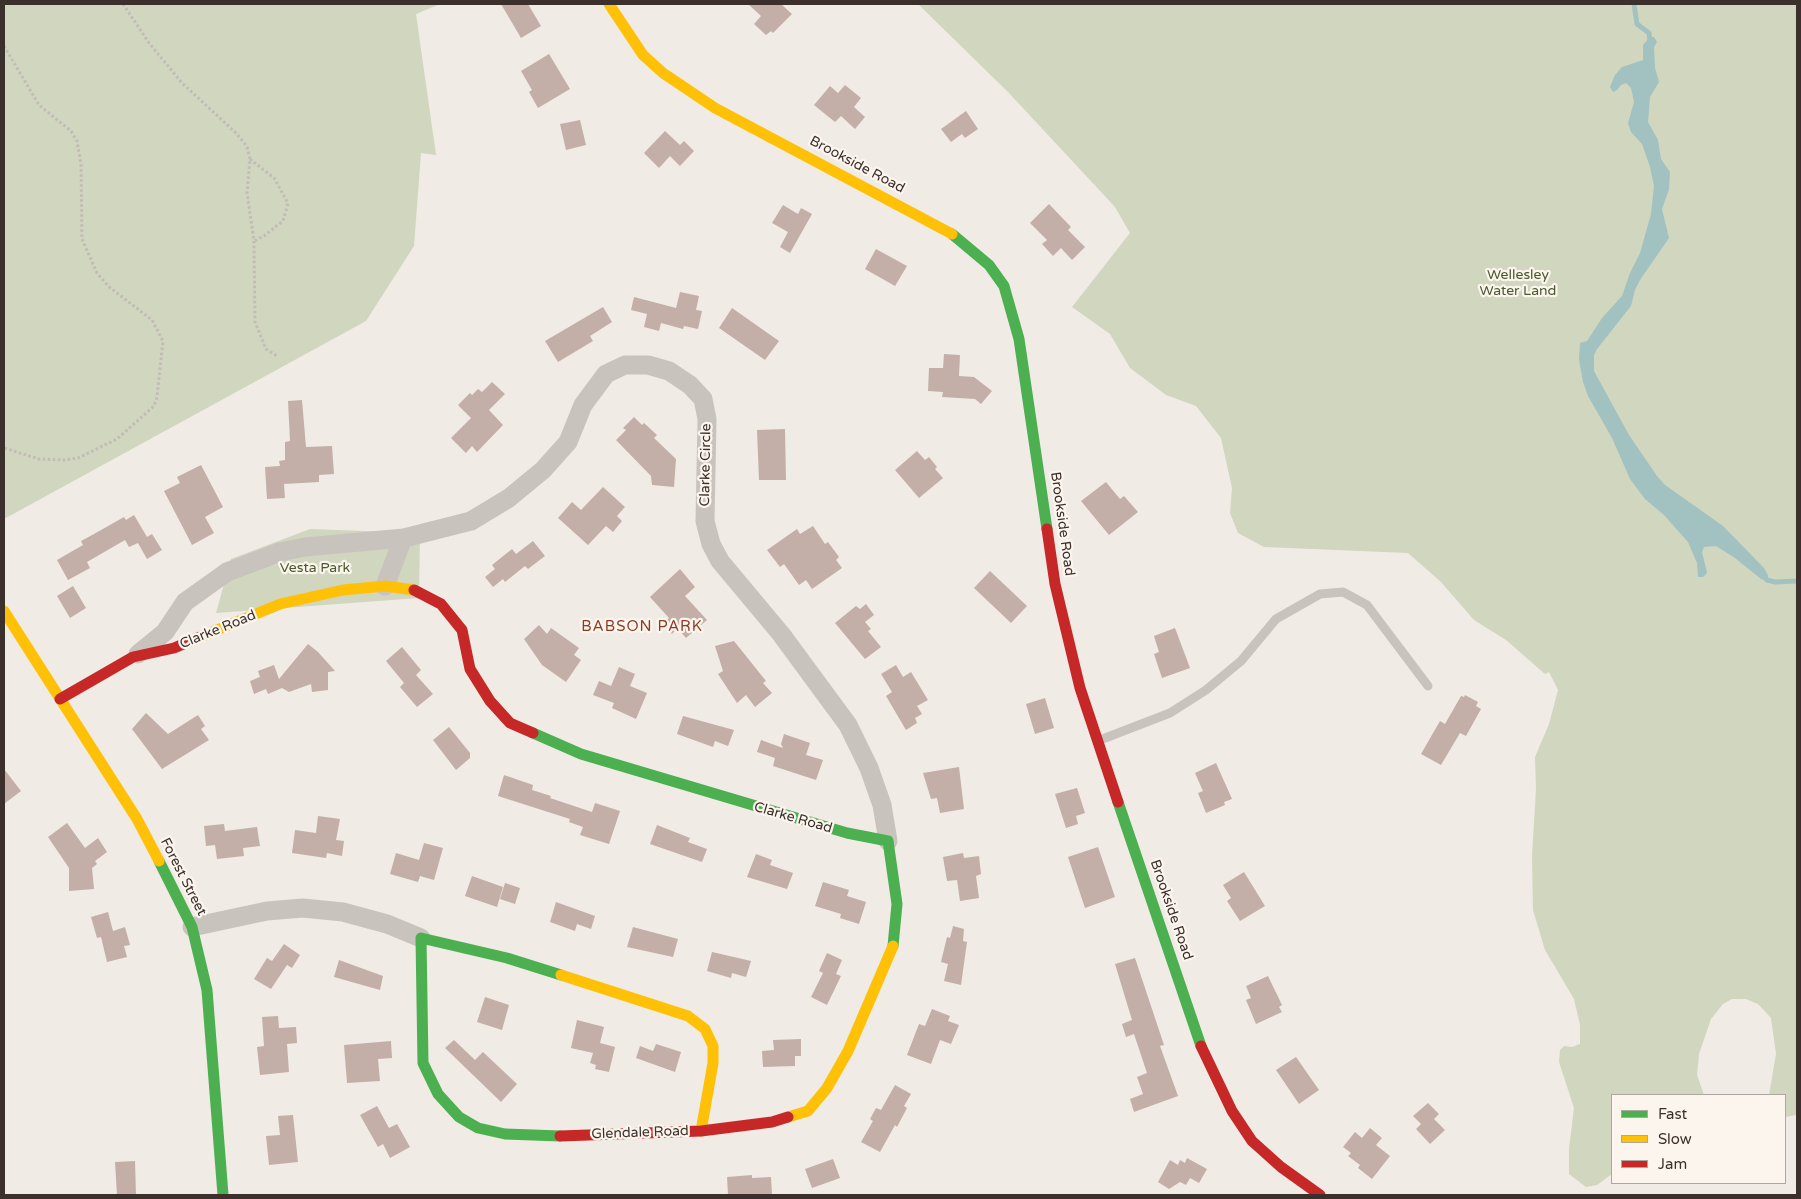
<!DOCTYPE html>
<style>
body{margin:0}
#map{position:relative;width:1801px;height:1199px;overflow:hidden;background:#f0ebe5;font-family:"Varela Round",sans-serif}
canvas{display:block}
.frame{position:absolute;inset:0;border:5px solid #3b302b;pointer-events:none}
.legend{position:absolute;left:1611px;top:1094px;width:175px;height:90px;box-sizing:border-box;background:#fbf5ee;border:1px solid #aea6a0;margin:0;padding:6px 9px;list-style:none;font-size:15px;color:#3b302b}
.legend li{display:flex;align-items:center;gap:10px;height:25px}
.legend b{width:25px;border:1px solid #aea6a0}
</style>
<div id="map">
<canvas width="1801" height="1199"></canvas>
<div class="frame"></div>
<ul class="legend">
<li><b style="height:6px;background:#4caf50"></b>Fast</li>
<li><b style="height:6px;background:#ffc107"></b>Slow</li>
<li><b style="height:6px;background:#c62828"></b>Jam</li>
</ul>
</div>
<script>
const context = document.querySelector('canvas').getContext('2d');
context.lineJoin = 'round';
function fillPath(path, color) { context.fillStyle = color; context.fill(path, 'evenodd'); }
const shape = rows => new Path2D(rows.map(r => 'M' + r).join(''));
function trace(path, color, width, dash) { context.strokeStyle = color; context.lineWidth = width; context.lineCap = dash ? 'butt' : 'round'; context.setLineDash(dash || []); context.stroke(path); }
function write(font, color, halo, rows, align = 'center') {
  context.font = font + ' "Varela Round",sans-serif'; context.lineWidth = 4.5; context.setLineDash([]); context.textBaseline = 'middle'; context.strokeStyle = halo; context.fillStyle = color; for (const [text, x, y, turn = 0] of rows) {
    context.save(); context.translate(x, y); context.rotate((+turn || 0) * Math.PI / 180); context.textAlign = isNaN(turn) ? turn : align; if (halo) context.strokeText(text, 0, 0); context.fillText(text, 0, 0); context.restore();
  }
}
fillPath(shape([
 [4,4,440,4,416,14,436,155,421,153,414,246,366,321,4,519],
 [918,4,1797,4,1797,1115,1785,1117,1785,1095,1769,1095,1776,1054,1771,1018,1758,1004,1746,999,1732,999,1723,1004,1711,1019,1699,1054,1697,1075,1704,1095,1612,1095,1612,1174,1597,1185,1586,1187,1569,1174,1569,1149,1574,1108,1559,1062,1560,1050,1564,1046,1572,1047,1580,1044,1580,1025,1574,999,1545,950,1533,910,1532,856,1536,789,1535,757,1549,724,1558,690,1549,672,1545,674,1506,640,1474,620,1441,582,1408,553,1264,547,1238,533,1230,513,1232,488,1221,438,1196,406,1166,395,1130,368,1110,334,1072,307,1130,233,1115,207,1008,92],
 [310,529,420,533,419,598,216,613,231,559]
]), '#d1d6bf');
fillPath(shape([
 [1650,37,1654,37,1657,42,1654,47,1655,68,1659,82,1650,97,1648,122,1658,140,1661,159,1670,172,1669,189,1662,209,1669,238,1640,280,1635,290,1631,306,1597,349,1594,355,1594,371,1629,435,1657,476,1665,485,1723,526,1764,568,1768,575,1767,580,1761,579,1735,558,1716,546,1704,547,1702,552,1707,573,1703,577,1698,577,1697,563,1688,542,1664,515,1645,499,1630,479,1612,438,1588,396,1583,382,1579,360,1580,343,1587,341,1602,318,1622,296,1630,273,1640,253,1651,214,1654,186,1650,167,1642,144,1631,132,1628,123,1634,102,1631,88,1626,83,1621,85,1617,90,1613,92,1610,87,1615,75,1622,67,1643,60,1643,45]
]), '#a1c2c1');
trace(shape([
 [1634,4,1637,24,1649,33,1650,42],
 [1763,575,1767,580,1775,582,1797,581]
]), '#a1c2c1', 5);
fillPath(shape([
 [501,4,528,4,541,26,521,38],
 [748,4,781,4,792,14,773,33,771,31,766,35,754,24,761,16],
 [549,54,570,89,538,108,529,92,532,90,521,71],
 [845,85,861,98,854,107,865,117,855,129,841,116,835,122,814,105,830,86,838,93],
 [966,111,978,129,965,138,962,134,951,142,941,129],
 [580,120,586,145,566,150,560,124],
 [665,131,680,145,684,141,694,151,680,166,670,156,659,168,644,153],
 [1049,204,1071,227,1068,230,1085,247,1072,260,1061,248,1053,256,1042,244,1047,240,1030,223],
 [783,205,798,214,801,208,812,214,790,253,780,247,788,232,772,223],
 [876,249,907,266,895,286,865,269],
 [680,292,699,296,696,310,702,311,698,329,684,326,683,329,661,323,659,331,644,327,647,314,631,310,634,297,676,308],
 [603,307,612,322,590,336,593,341,558,362,545,341],
 [732,308,779,341,765,360,719,328],
 [944,354,960,355,959,376,974,377,992,391,981,404,975,399,942,397,943,392,928,391,929,368,943,368],
 [492,382,505,394,489,410,503,425,477,452,472,446,466,453,451,438,471,418,458,405,470,393,472,395,478,389,482,392],
 [302,400,306,447,332,446,334,474,319,475,319,482,284,484,285,498,267,499,265,467,280,466,279,461,285,460,285,442,290,441,288,401],
 [634,417,642,425,644,423,657,435,654,438,676,459,674,487,652,485,651,476,616,440,626,430,623,428],
 [785,429,786,480,759,480,757,430],
 [917,451,925,460,929,457,937,467,935,469,943,478,919,498,895,470],
 [201,465,223,507,205,517,214,533,192,545,164,491,180,483,177,477],
 [1106,482,1120,499,1124,496,1138,512,1109,535,1081,501],
 [603,487,625,507,617,516,622,521,613,532,606,526,588,545,558,518,572,502,581,510],
 [134,515,147,537,152,534,162,550,147,559,138,543,129,547,125,540,87,562,90,568,68,580,57,560,83,545,81,541,94,534,124,517,126,520],
 [813,526,825,544,828,542,839,557,836,560,842,568,812,589,806,580,799,585,784,564,780,567,767,550,797,529,800,534],
 [533,541,545,556,528,569,525,566,505,582,503,579,493,587,485,577,495,569,492,565,512,549,516,554],
 [680,569,695,587,685,596,707,620,686,638,677,628,672,634,663,624,669,618,650,597],
 [990,571,1027,606,1011,623,974,588],
 [73,586,86,608,70,618,57,596],
 [866,604,874,615,865,622,871,629,868,631,881,647,865,659,835,623,856,606,860,609],
 [539,625,547,634,551,628,579,648,574,655,581,660,566,682,542,665,524,639],
 [1175,628,1190,668,1162,678,1154,654,1159,652,1154,636],
 [734,641,766,681,763,683,772,693,755,707,746,695,737,703,718,674,723,671,715,646],
 [308,644,318,652,335,671,328,672,328,690,312,692,311,684,289,692,282,688,268,694,266,689,254,694,250,681,260,677,258,671,274,665,279,679],
 [402,647,421,670,416,675,433,694,417,707,400,687,404,683,386,661],
 [896,665,903,677,911,672,928,700,917,706,922,714,915,718,917,723,906,730,886,696,892,692,881,674],
 [619,667,635,674,630,686,647,693,636,719,612,708,614,703,593,695,599,681,611,686],
 [1465,695,1478,702,1476,706,1481,709,1466,736,1460,733,1441,765,1421,754,1440,721,1445,724,1461,696,1464,697],
 [1045,698,1054,728,1035,734,1026,704],
 [146,713,168,734,198,715,205,726,201,729,209,740,162,769,132,729],
 [683,716,734,730,728,746,715,741,713,747,677,734],
 [449,727,470,753,470,758,456,770,433,740],
 [784,734,810,743,806,755,823,760,816,780,773,766,775,758,757,752,761,740,783,748,781,744],
 [1216,763,1232,799,1224,802,1225,805,1206,813,1198,793,1203,791,1195,773],
 [959,767,964,809,940,813,937,798,931,799,923,773],
 [4,769,21,791,4,804],
 [504,775,533,785,532,790,551,796,550,798,592,812,595,803,620,811,609,844,580,835,583,827,569,822,570,819,498,796],
 [1077,788,1085,813,1076,816,1078,824,1066,828,1055,794],
 [318,816,340,819,336,840,344,841,342,856,327,853,326,858,292,853,295,830,316,833],
 [67,823,85,848,98,838,107,852,95,861,97,864,92,868,94,889,69,891,69,868,48,837],
 [224,824,225,831,257,827,260,846,243,848,244,856,217,859,215,845,206,846,204,826],
 [657,825,690,838,688,842,707,849,702,862,650,844],
 [424,843,443,848,434,880,420,876,418,882,390,874,396,853,419,860],
 [1098,847,1115,897,1085,908,1068,857],
 [963,853,964,858,979,856,981,874,976,876,979,898,960,901,957,880,947,881,943,857],
 [756,854,772,860,770,865,793,873,787,889,747,877],
 [1244,872,1265,906,1240,921,1227,901,1231,898,1223,885],
 [472,876,503,887,497,907,465,896],
 [823,882,849,890,847,896,866,902,859,924,840,918,841,914,815,906],
 [505,883,520,888,515,904,500,899],
 [556,902,595,916,591,929,577,924,575,931,550,922],
 [108,912,113,931,125,927,130,945,124,946,127,957,107,962,101,937,97,938,91,917],
 [953,926,964,929,963,941,967,942,961,985,944,981,948,964,941,962,947,937,950,938],
 [633,927,678,939,673,957,627,947],
 [284,944,300,955,292,968,287,965,271,989,254,979,267,958,272,961],
 [712,952,751,961,746,977,732,973,731,978,707,971],
 [827,953,842,960,836,974,841,976,827,1005,811,997,823,973,819,971],
 [1135,958,1164,1045,1160,1046,1178,1096,1134,1112,1130,1099,1143,1094,1137,1077,1147,1073,1134,1034,1126,1037,1122,1024,1132,1020,1115,964],
 [339,960,383,976,380,990,334,977],
 [1268,976,1282,1005,1279,1007,1282,1012,1256,1024,1246,1000,1251,998,1246,986],
 [485,997,509,1005,502,1030,477,1022],
 [932,1009,950,1016,948,1021,959,1025,951,1044,940,1040,931,1064,907,1055,919,1024,925,1026],
 [278,1016,279,1028,296,1027,297,1043,287,1044,289,1072,260,1075,257,1047,264,1046,262,1017],
 [577,1020,604,1027,600,1043,615,1047,609,1072,595,1069,596,1065,590,1063,593,1053,571,1048],
 [801,1039,801,1056,795,1056,795,1066,763,1067,762,1051,774,1050,773,1040],
 [454,1040,475,1060,483,1052,517,1084,501,1102,445,1048],
 [391,1041,392,1058,378,1059,380,1081,347,1083,344,1045],
 [656,1044,681,1052,675,1072,636,1058,640,1046,653,1051],
 [1296,1057,1319,1090,1299,1104,1276,1070],
 [895,1085,911,1094,904,1106,907,1108,897,1127,895,1125,880,1152,861,1142,873,1121,870,1119,876,1108,881,1110],
 [1428,1103,1439,1114,1434,1119,1445,1130,1430,1144,1416,1129,1421,1124,1413,1116],
 [377,1106,389,1128,397,1124,410,1147,390,1158,383,1144,378,1147,360,1115],
 [293,1115,298,1162,269,1165,266,1136,280,1135,278,1116],
 [1370,1128,1382,1138,1376,1145,1390,1156,1372,1179,1358,1168,1360,1165,1348,1156,1351,1153,1343,1147,1355,1132,1362,1138],
 [1187,1158,1207,1169,1199,1183,1190,1178,1186,1185,1180,1182,1169,1189,1158,1182,1170,1160,1178,1165,1180,1160,1185,1163],
 [833,1159,840,1178,812,1188,805,1169],
 [135,1161,136,1195,117,1195,115,1162],
 [752,1175,752,1178,771,1177,772,1195,728,1195,727,1177]
]), '#c3afa7');
trace(shape([
 [123,4,149,43,182,83,237,134,247,147,250,159,247,193,254,241,255,322,266,349,277,356],
 [4,46,39,105,71,131,77,141,81,164,82,239,97,273,108,286,152,320,163,341,157,397,154,406,117,439,78,458,65,460,39,459,4,448],
 [250,159,274,178,288,203,283,221,264,236,254,241]
]), '#c2bbb6', 3, [2.5, 2.5]);
trace(shape([
 [1100,740,1170,713,1206,690,1241,661,1276,619,1320,594,1343,592,1367,605,1428,686]
]), '#c9c3be', 9);
trace(shape([
 [385,586,403,538],
 [138,654,165,632,185,602,227,572,280,552,305,547,404,538,471,521,509,498,543,470,568,442,583,405,606,374,625,365,648,365,669,371,690,385,703,399,707,419,705,521,711,544,720,561,781,634,848,725,869,768,882,805,888,841],
 [192,927,267,911,303,908,343,912,387,924,421,938]
]), '#c9c3be', 19);
trace(shape([
 [952,234,989,265,1004,286,1019,339,1047,529],
 [533,733,581,754,847,833,888,841,897,904,893,946],
 [1118,802,1201,1046],
 [159,861,192,927,207,990,223,1195],
 [560,1136,505,1134,478,1128,459,1117,438,1094,423,1063,421,938,507,958,561,975]
]), '#4caf50', 11);
trace(shape([
 [609,4,643,55,663,73,715,108,952,234],
 [4,611,137,819,159,861],
 [200,637,280,604,343,590,385,586,414,590],
 [561,975,688,1016,705,1029,713,1046,713,1063,701,1131],
 [788,1117,808,1111,827,1088,848,1051,893,946]
]), '#ffc107', 11);
trace(shape([
 [1047,529,1055,584,1080,688,1118,802],
 [414,590,441,604,462,630,470,669,490,701,510,723,533,733],
 [60,699,133,657,174,648,200,637],
 [1201,1046,1232,1111,1252,1141,1281,1167,1320,1195],
 [560,1136,701,1131,772,1122,788,1117]
]), '#c62828', 11);
write('14px', '#3b302b', '#fbf5ee', [
 ["Brookside Road",857,165,28],
 ["Clarke Circle",706,465,-89],
 ["Brookside Road",1062,524,82],
 ["Clarke Road",218,630,-22],
 ["Clarke Road",793,818,16],
 ["Forest Street",183,877,63],
 ["Brookside Road",1171,910,71],
 ["Glendale Road",640,1133,-2]
]);
write('14px', '#4a5a2e', '#fbf5ee', [
 ["Wellesley",1518,275],
 ["Water Land",1518,291],
 ["Vesta Park",315,568]
]);
context.letterSpacing = '1px';
write('15px', '#8c3b22', '#fbf5ee', [
 ["BABSON PARK",642,627]
]);
context.letterSpacing = '0px';
</script>
